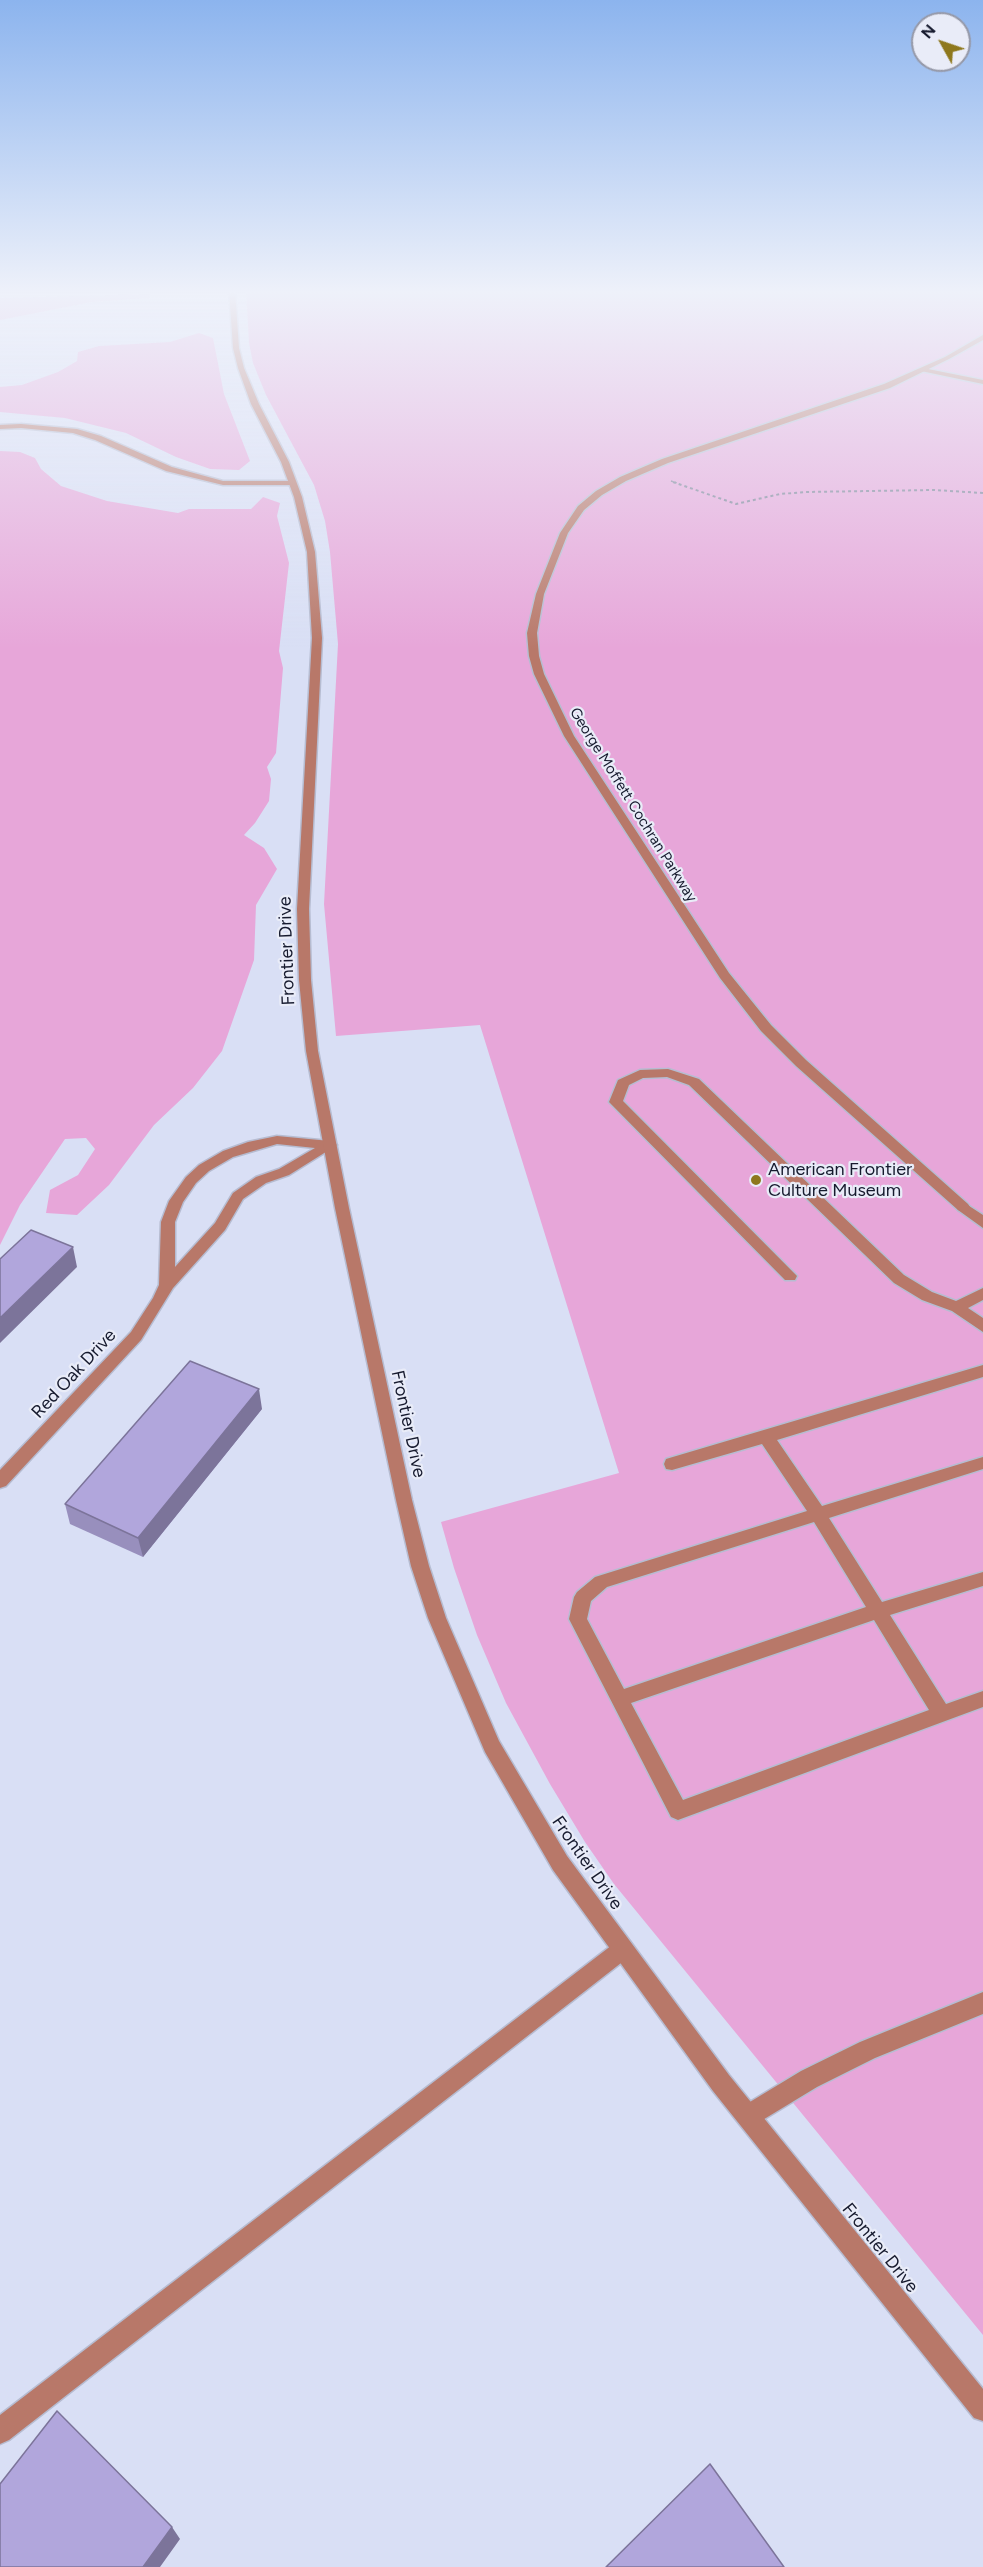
<!DOCTYPE html>
<style>
body{margin:0}
#map{position:relative;width:983px;height:2567px;overflow:hidden;background:#d9dff5;font-family:Figtree,sans-serif}
canvas{display:block}
.north{position:absolute;left:911px;top:12px;width:60px;height:60px;box-sizing:border-box;background:#e9ecf8;border:2px solid #9598a7;border-radius:50%;rotate:310deg;font-size:16px;font-weight:700;line-height:24px;text-align:center;color:#161a2e}
.north::after{content:'';display:block;margin:auto;width:21px;height:27px;background:#8e781d;clip-path:polygon(50% 0,100% 100%,50% 72%,0 100%)}
</style>
<div id="map">
<canvas width="983" height="2567"></canvas>
<div class="north">N</div>
</div>
<script>
const context = document.querySelector('canvas').getContext('2d');
context.lineJoin = 'round';
function fillPath(path, color) { context.fillStyle = color; context.fill(path, 'evenodd'); }
const shape = rows => new Path2D(rows.map(r => 'M' + r).join(''));
function trace(path, color, width, dash) { context.strokeStyle = color; context.lineWidth = width; context.lineCap = dash ? 'butt' : 'round'; context.setLineDash(dash || []); context.stroke(path); }
function write(font, color, halo, rows, align = 'center') {
  context.font = font + ' Figtree,sans-serif'; context.lineWidth = 4.5; context.setLineDash([]); context.textBaseline = 'middle'; context.strokeStyle = halo; context.fillStyle = color; for (const [text, x, y, turn = 0] of rows) {
    context.save(); context.translate(x, y); context.rotate((+turn || 0) * Math.PI / 180); context.textAlign = isNaN(turn) ? turn : align; if (halo) context.strokeText(text, 0, 0); context.fillText(text, 0, 0); context.restore();
  }
}
fillPath(shape([
 [246,290,983,290,983,2335,614,1884,585,1842,550,1784,506,1703,477,1635,454,1568,441,1522,619,1473,480,1025,336,1036,324,904,338,644,330,552,325,521,314,485,266,395,253,363,249,343],
 [150,294,149,298,92,302,0,320,0,298],
 [199,333,213,338,224,394,250,461,239,470,210,469,176,457,126,433,65,418,0,412,0,387,22,385,58,372,77,361,78,352,99,346,170,342],
 [0,451,20,452,35,458,41,469,61,486,107,501,178,513,189,509,251,509,263,497,280,503,277,516,289,563,279,651,283,668,276,753,267,767,271,779,269,801,255,823,244,835,264,848,277,869,256,905,254,960,222,1051,193,1088,154,1125,109,1185,77,1215,46,1213,50,1190,78,1175,95,1149,86,1138,65,1139,20,1205,0,1245]
]), '#e7a6d9');
const service = shape([
 [923,368,983,380,983,384,921,371,923,368],
 [668,1069,699,1079,904,1275,932,1292,956,1301,983,1288,983,1300,968,1308,983,1318,983,1332,952,1311,922,1300,894,1283,689,1085,667,1077,643,1078,629,1085,623,1101,797,1276,795,1280,785,1280,609,1102,618,1080,640,1070,668,1069],
 [963,1202,983,1215,983,1228,958,1210,956,1207,958,1204,963,1202],
 [983,1365,983,1377,777,1440,822,1506,983,1457,983,1469,829,1518,882,1602,983,1572,983,1586,890,1615,946,1704,983,1691,983,1707,678,1820,671,1817,569,1619,574,1597,577,1592,595,1577,807,1511,762,1444,672,1470,666,1469,664,1464,666,1459,983,1365],
 [814,1522,866,1607,624,1689,587,1619,591,1601,607,1587,814,1522],
 [874,1620,929,1710,683,1800,631,1703,874,1620],
 [623,1939,630,1942,633,1949,630,1956,9,2440,0,2444,0,2415,616,1942,623,1939],
 [983,1992,983,2014,875,2058,817,2087,756,2124,748,2127,740,2124,737,2116,740,2108,801,2071,860,2042,983,1992]
]);
const minor = shape([
 [983,335,983,340,949,359,890,388,668,463,626,481,602,495,584,510,568,533,544,594,537,633,539,656,544,674,574,736,729,973,771,1025,806,1060,968,1204,970,1207,968,1210,963,1212,958,1210,796,1066,761,1031,720,978,564,736,534,674,529,656,527,633,536,594,560,533,578,506,596,491,620,477,662,459,884,384,945,357,983,335],
 [21,424,77,429,101,436,172,467,223,481,292,481,296,483,292,485,223,485,166,471,95,440,73,433,21,428,0,429,0,425,21,424],
 [277,1136,330,1141,337,1145,289,1175,266,1183,243,1199,225,1230,173,1288,141,1340,6,1486,0,1488,0,1470,131,1332,153,1298,159,1285,161,1222,169,1201,186,1177,199,1165,223,1151,248,1142,277,1136],
 [277,1144,315,1148,279,1169,256,1177,233,1193,215,1223,175,1267,175,1222,183,1202,196,1183,209,1171,233,1157,277,1144]
]);
const tertiary = shape([
 [229,290,235,290,239,348,244,368,259,404,289,462,302,497,315,552,322,638,309,909,311,980,318,1051,349,1208,412,1500,429,1566,446,1618,499,1741,567,1856,729,2075,983,2389,983,2421,974,2418,713,2091,553,1870,485,1752,428,1618,411,1566,396,1500,335,1208,306,1051,299,980,297,909,312,638,307,552,294,497,281,462,251,404,238,368,233,348,229,290]
]);
trace(service, '#b6bcd1', 3);
trace(minor, '#b6bcd1', 3);
trace(tertiary, '#b6bcd1', 3);
trace(shape([
 [671,481,677,483]
]), '#7b8095', 1.5, [2, 2]);
trace(shape([
 [673,482,736,504,780,494,806,492,934,490,983,493]
]), '#7b8095', 2, [3, 3]);
fillPath(service, '#b87869');
fillPath(minor, '#b87869');
fillPath(tertiary, '#b87869');
fillPath(shape([
 [262,1409,143,1557,70,1524,65,1504]
]), '#988fbd');
fillPath(shape([
 [73,1247,77,1267,0,1343,0,1318],
 [259,1389,262,1409,143,1557,138,1538],
 [172,2527,180,2539,160,2567,143,2567]
]), '#7c749a');
const building = shape([
 [31,1230,73,1247,0,1318,0,1259,31,1230],
 [190,1361,259,1389,138,1538,65,1504,190,1361],
 [57,2411,172,2527,143,2567,0,2567,0,2484,57,2411],
 [710,2464,784,2567,606,2567,710,2464]
]);
fillPath(building, '#b1a6dc');
trace(building, '#7c749a', 1.5);
const sky = context.createLinearGradient(0, 0, 0, 649);
sky.addColorStop(0, '#8cb4ee');
sky.addColorStop(0.45, '#eef1fa');
sky.addColorStop(1, '#eef1fa00');
context.fillStyle = sky;
context.fillRect(0, 0, 983, 649);
for (const [x, y, r, color] of [
 [756,1180,6,"#8e781d"]
]) { const dot = new Path2D(); dot.arc(x, y, r, 0, 2 * Math.PI); context.fillStyle = color; context.fill(dot); trace(dot, '#e9ecf8', 2); }
write('15px', '#161a2e', '#e9ecf8', [
 ["George Moffett Cochran Parkway",633,805,58]
]);
write('18px', '#161a2e', '#e9ecf8', [
 ["Frontier Drive",287,951,-92],
 ["Red Oak Drive",74,1374,-47],
 ["Frontier Drive",408,1424,78],
 ["Frontier Drive",587,1863,55],
 ["Frontier Drive",880,2248,51]
]);
write('18px', '#161a2e', '#e9ecf8', [
 ["American Frontier",768,1170],
 ["Culture Museum",768,1191]
], 'left');
</script>
